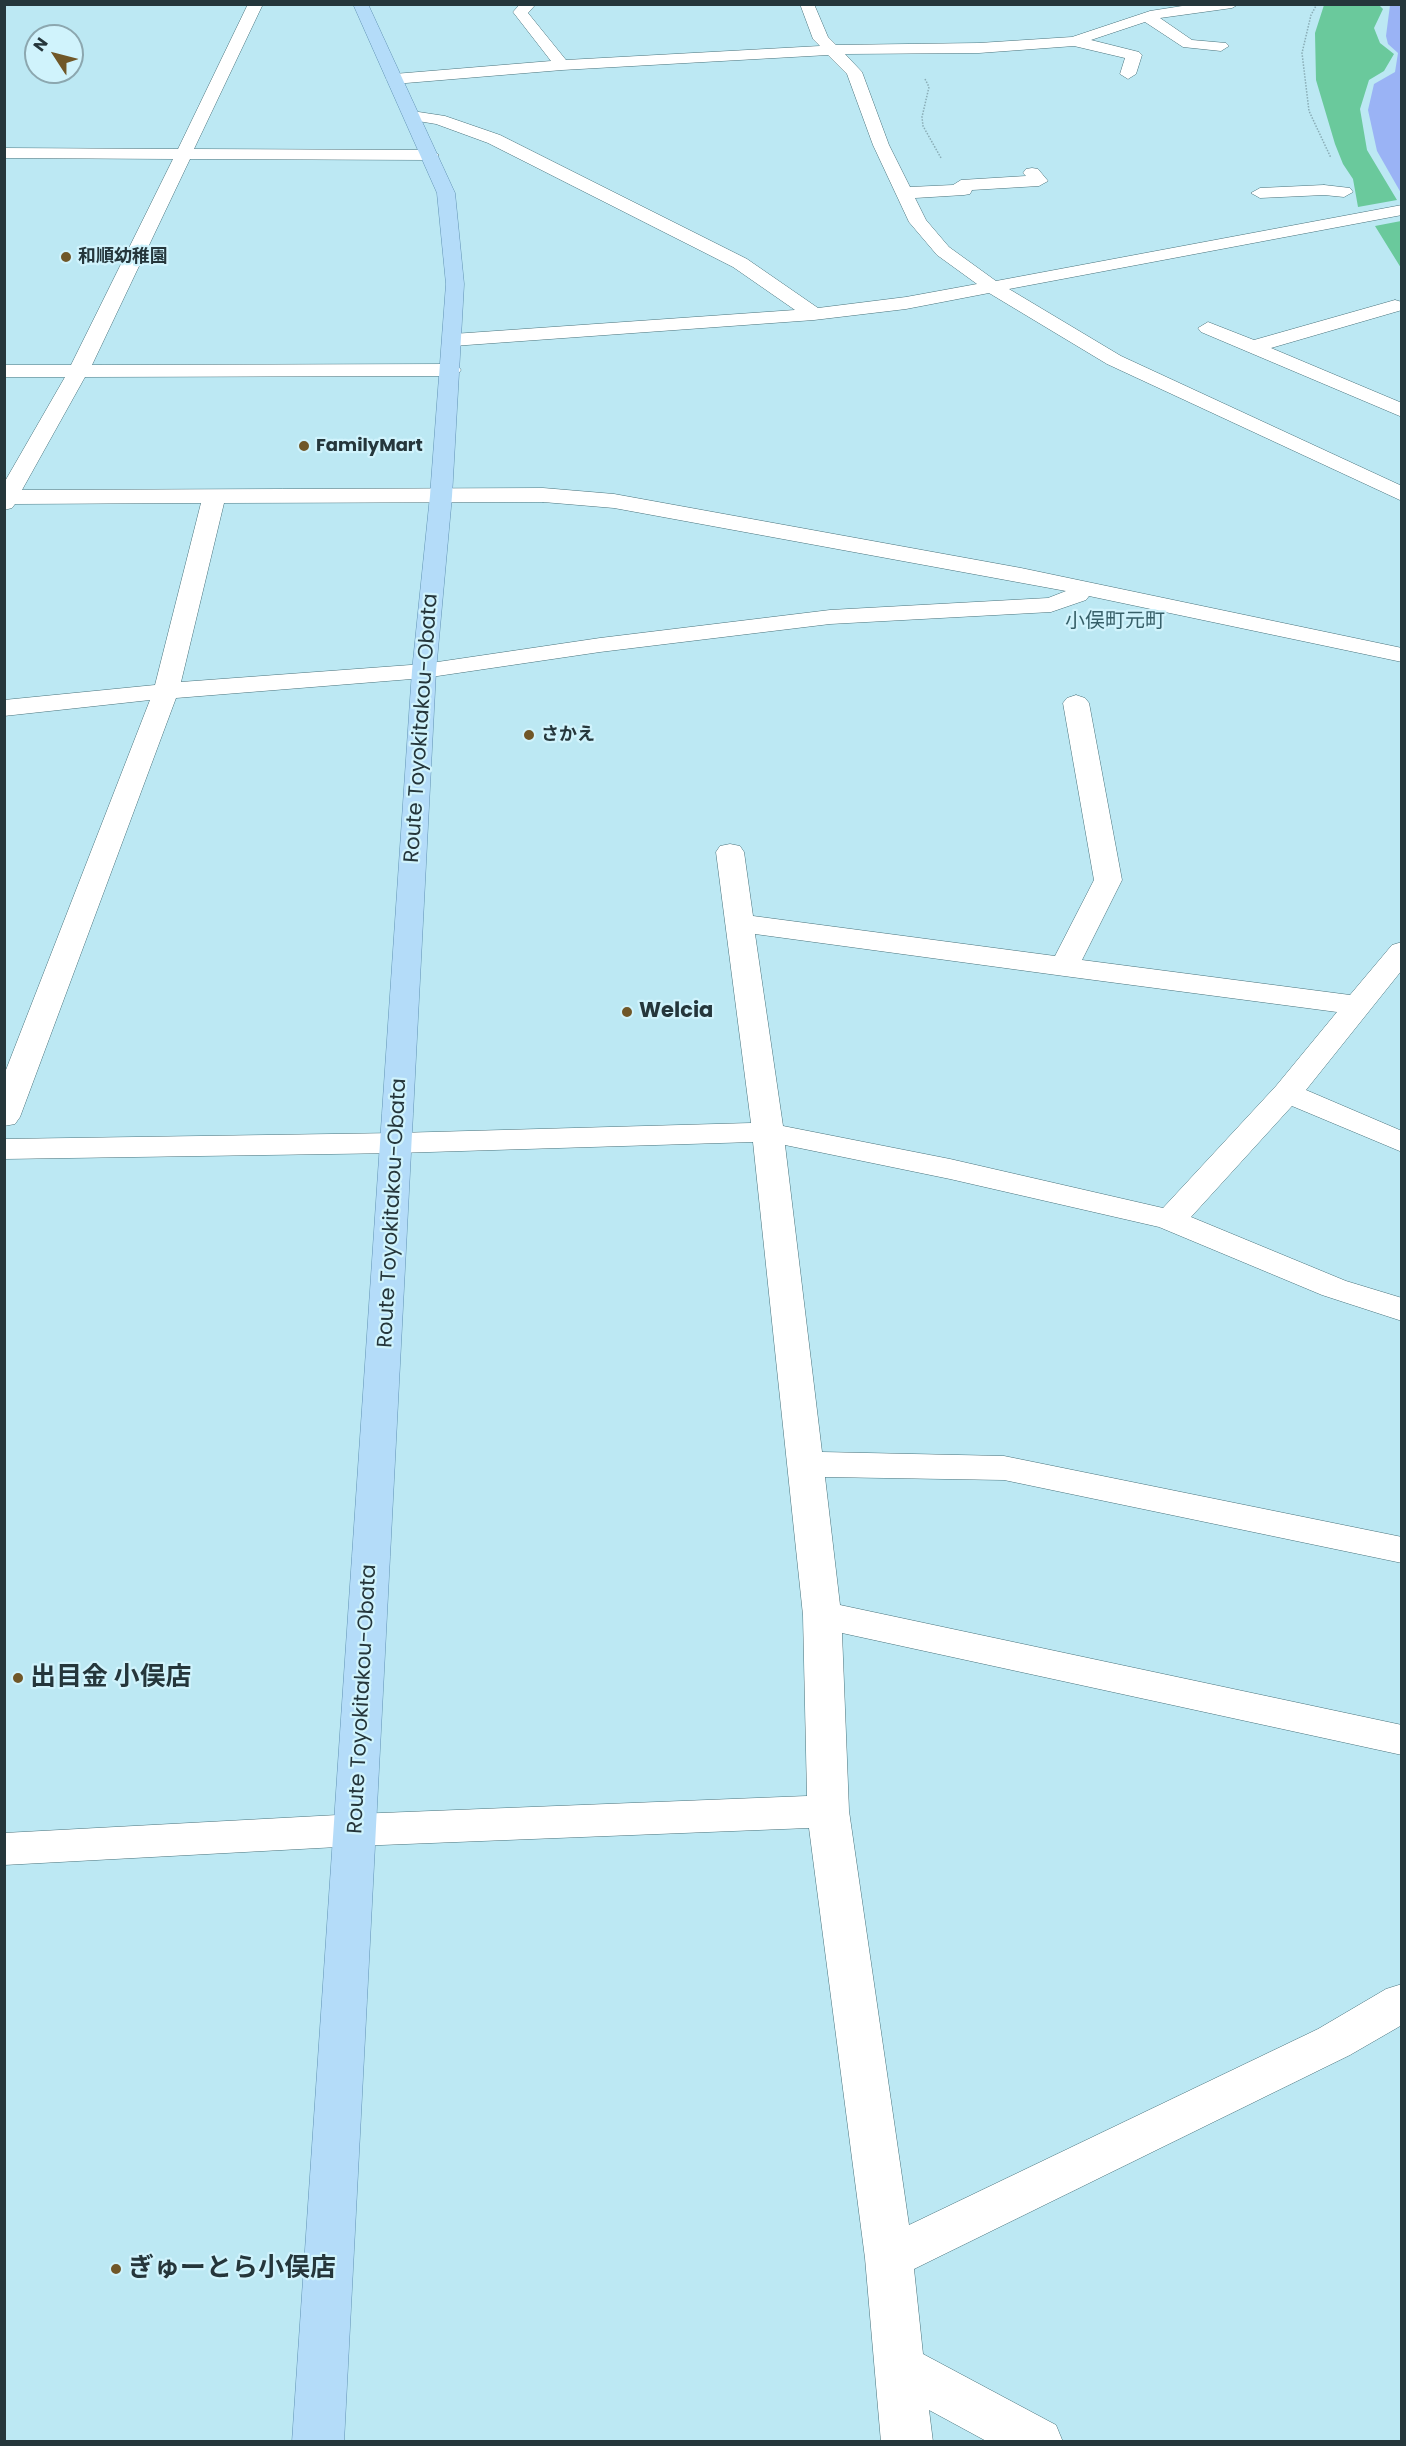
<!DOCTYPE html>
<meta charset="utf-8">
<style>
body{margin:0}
#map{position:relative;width:1406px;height:2446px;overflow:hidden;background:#bce8f3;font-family:Poppins,sans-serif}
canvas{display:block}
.frame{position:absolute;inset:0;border:6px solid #25363b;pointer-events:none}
.north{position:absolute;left:24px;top:24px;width:60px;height:60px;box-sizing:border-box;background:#d0f3fc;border:2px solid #8ca7af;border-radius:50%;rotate:306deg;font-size:16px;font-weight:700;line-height:24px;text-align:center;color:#25363b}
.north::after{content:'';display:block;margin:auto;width:21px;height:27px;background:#705728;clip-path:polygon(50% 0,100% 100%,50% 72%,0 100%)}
</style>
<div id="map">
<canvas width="1406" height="2446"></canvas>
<div class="frame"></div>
<div class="north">N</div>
</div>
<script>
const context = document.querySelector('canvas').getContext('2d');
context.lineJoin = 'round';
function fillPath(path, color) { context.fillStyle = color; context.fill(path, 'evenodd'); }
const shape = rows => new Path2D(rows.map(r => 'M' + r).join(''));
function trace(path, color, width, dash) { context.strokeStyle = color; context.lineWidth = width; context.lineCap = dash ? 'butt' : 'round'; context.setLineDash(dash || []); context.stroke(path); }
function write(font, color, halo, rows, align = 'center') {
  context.font = font + ' Poppins,"Noto Sans JP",sans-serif'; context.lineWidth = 4.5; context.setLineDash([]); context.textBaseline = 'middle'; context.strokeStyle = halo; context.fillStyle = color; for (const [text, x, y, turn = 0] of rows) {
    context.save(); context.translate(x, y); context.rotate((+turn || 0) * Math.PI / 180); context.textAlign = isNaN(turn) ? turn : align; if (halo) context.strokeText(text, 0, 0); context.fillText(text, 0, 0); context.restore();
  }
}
fillPath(shape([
 [1324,5,1379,5,1383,9,1374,28,1380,43,1394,54,1384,71,1369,80,1360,109,1367,150,1397,200,1358,207,1353,179,1343,164,1335,144,1316,80,1315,33],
 [1401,221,1402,221,1401,268,1375,226]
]), '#6ac99c');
fillPath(shape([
 [1390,5,1401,5,1401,193,1377,151,1368,110,1374,84,1395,72,1398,53,1388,44,1386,36]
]), '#9ab3f5');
const minor = shape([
 [248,4,263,4,194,149,431,150,439,155,431,160,190,159,92,365,451,364,458,366,461,370,458,374,451,376,85,377,22,490,543,488,614,494,1021,568,1402,648,1402,662,1089,596,1086,600,1051,612,830,624,600,652,424,678,176,698,20,1117,15,1124,4,1126,4,1075,150,700,4,716,4,700,155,685,201,503,15,504,12,508,4,510,4,483,65,377,4,377,4,365,71,365,173,159,4,158,4,148,178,149,248,4],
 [543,502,614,508,1066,591,1048,598,830,610,600,638,424,664,181,682,224,503,543,502],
 [520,4,536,4,528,13,566,60,820,46,813,39,800,4,814,4,828,37,836,45,979,43,1072,37,1150,11,1195,4,1239,4,1232,8,1160,18,1192,40,1226,43,1229,46,1221,51,1183,47,1145,22,1091,40,1139,52,1142,55,1136,74,1128,79,1120,74,1125,58,1074,46,979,53,845,54,862,72,889,145,910,187,953,185,961,180,1026,176,1023,173,1026,169,1032,168,1038,169,1048,181,1039,186,972,190,970,194,964,195,915,198,926,220,949,247,996,281,1402,205,1402,215,1009,289,1121,356,1402,486,1402,501,1107,364,989,293,906,309,814,320,453,346,446,344,443,340,453,334,795,310,733,267,488,143,436,124,406,119,404,116,412,111,445,116,500,135,747,259,818,308,906,297,977,284,937,255,909,222,873,145,847,74,828,55,562,70,394,84,386,79,394,74,551,61,513,12,520,4],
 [1324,185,1350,188,1353,192,1344,197,1324,195,1260,198,1251,193,1260,188,1324,185],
 [1395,300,1402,302,1402,310,1271,348,1402,403,1402,417,1201,332,1198,328,1208,322,1254,340,1395,300],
 [1076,695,1085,698,1089,703,1122,880,1082,960,1350,995,1392,945,1402,942,1402,970,1306,1090,1402,1131,1402,1152,1292,1106,1191,1217,1346,1281,1402,1298,1402,1321,1322,1295,1159,1227,950,1179,785,1145,822,1452,1004,1456,1402,1537,1402,1563,1004,1480,825,1477,840,1605,1402,1725,1402,1755,842,1633,849,1811,909,2225,1318,2029,1386,1989,1402,1984,1402,2025,1350,2055,914,2269,923,2354,1056,2425,1063,2442,988,2442,929,2410,933,2442,881,2442,865,2258,809,1828,356,1846,4,1865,4,1833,356,1814,807,1796,803,1615,753,1142,397,1153,4,1159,4,1139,397,1133,751,1123,716,852,720,846,730,844,740,846,744,852,753,916,1055,956,1094,880,1063,703,1067,698,1076,695],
 [755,934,1064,976,1337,1012,1276,1086,1163,1208,950,1159,783,1126,755,934]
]);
const major = shape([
 [353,4,368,4,455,193,464,284,452,496,436,671,344,2442,292,2442,412,671,430,496,446,284,437,193,353,4]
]);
trace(minor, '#49727b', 1);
trace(major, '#6192b4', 1);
trace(shape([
 [1317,4,1311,15,1302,53,1309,111,1331,158],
 [925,79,929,87,922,117,923,126,941,158]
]), '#89acb5', 1.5, [1.5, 1.5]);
fillPath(minor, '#fff');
fillPath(major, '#b4dcf9');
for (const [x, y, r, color] of [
 [66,257,6,"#705728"],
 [304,446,6,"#705728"],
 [529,735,6,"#705728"],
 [627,1012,6,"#705728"],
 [18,1678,6,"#705728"],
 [116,2269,6,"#705728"]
]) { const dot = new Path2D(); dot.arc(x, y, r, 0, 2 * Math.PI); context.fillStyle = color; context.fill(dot); trace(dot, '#d0f3fc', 2); }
write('bold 18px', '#25363b', '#d0f3fc', [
 ["和順幼稚園",78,257],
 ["FamilyMart",316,446],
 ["さかえ",541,735]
], 'left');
write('20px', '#365f68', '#d0f3fc', [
 ["小俣町元町",1115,622]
]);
write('21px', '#25363b', '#d0f3fc', [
 ["Route Toyokitakou-Obata",422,728,-86],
 ["Route Toyokitakou-Obata",393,1213,-87],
 ["Route Toyokitakou-Obata",363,1699,-87]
]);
write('bold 21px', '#25363b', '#d0f3fc', [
 ["Welcia",639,1012]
], 'left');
write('bold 26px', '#25363b', '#d0f3fc', [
 ["出目金 小俣店",30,1678],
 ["ぎゅーとら小俣店",128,2269]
], 'left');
</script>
